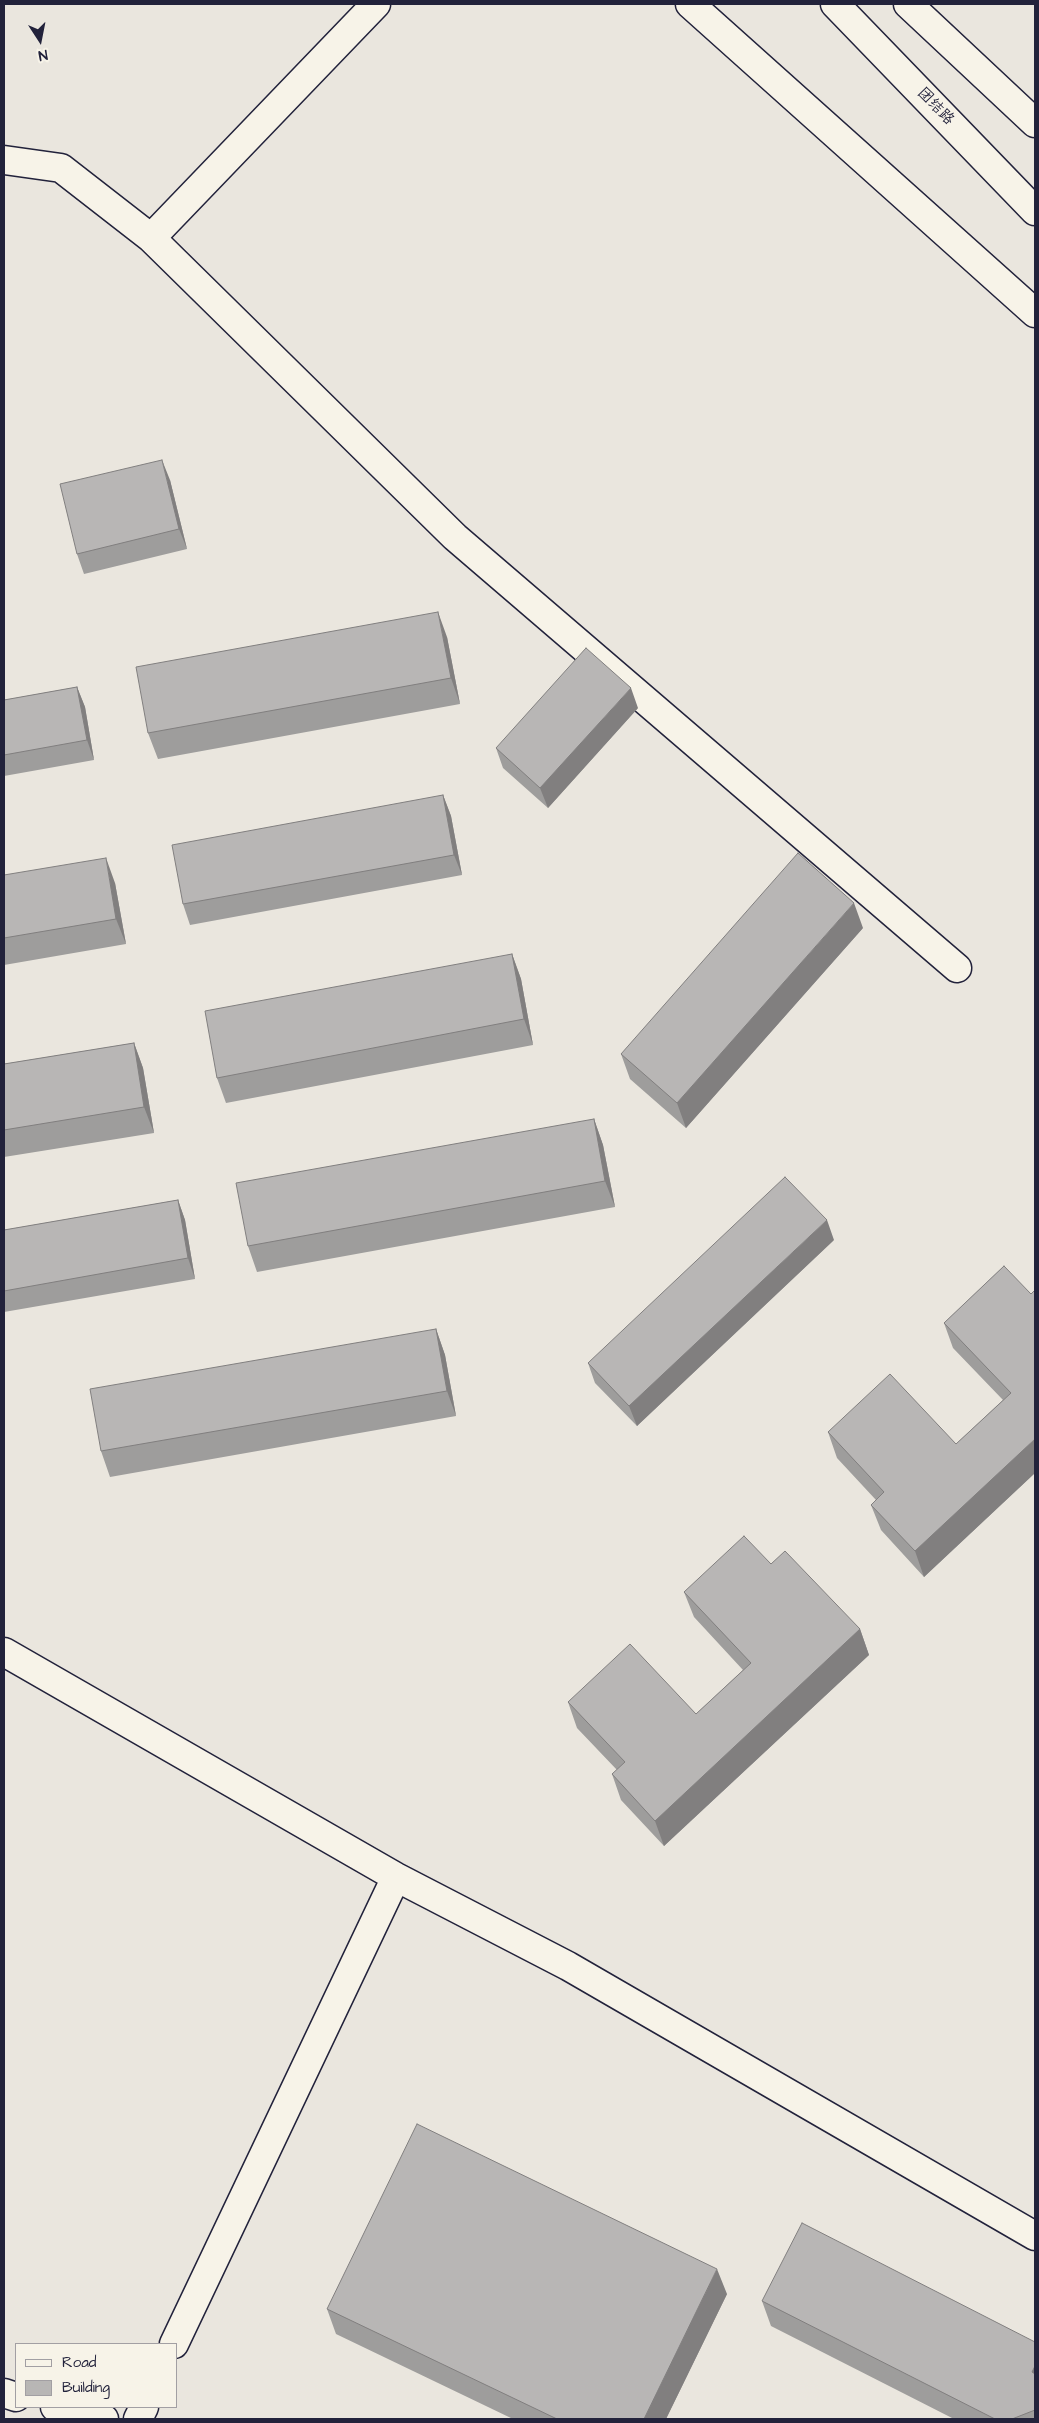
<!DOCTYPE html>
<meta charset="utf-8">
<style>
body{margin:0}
#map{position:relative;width:1039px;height:2423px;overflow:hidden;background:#eae6de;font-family:"Architects Daughter",sans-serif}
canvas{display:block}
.frame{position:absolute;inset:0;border:5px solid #22223b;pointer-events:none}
.legend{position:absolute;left:15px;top:2343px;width:162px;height:65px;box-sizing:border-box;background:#f7f3e8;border:1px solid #a29fa3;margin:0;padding:6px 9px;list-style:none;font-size:15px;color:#22223b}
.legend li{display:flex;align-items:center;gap:10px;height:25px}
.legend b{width:25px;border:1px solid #a29fa3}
.north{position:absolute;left:15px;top:15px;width:50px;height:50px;-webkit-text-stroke:4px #f7f3e8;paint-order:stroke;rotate:169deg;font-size:14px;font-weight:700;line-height:20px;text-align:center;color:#22223b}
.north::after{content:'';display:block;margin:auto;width:18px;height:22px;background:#22223b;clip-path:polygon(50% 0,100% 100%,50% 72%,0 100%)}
</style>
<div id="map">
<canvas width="1039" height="2423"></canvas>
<div class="frame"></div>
<ul class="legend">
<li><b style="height:6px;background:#f7f3e8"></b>Road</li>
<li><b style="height:14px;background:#b8b6b5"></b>Building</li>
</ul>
<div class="north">N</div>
</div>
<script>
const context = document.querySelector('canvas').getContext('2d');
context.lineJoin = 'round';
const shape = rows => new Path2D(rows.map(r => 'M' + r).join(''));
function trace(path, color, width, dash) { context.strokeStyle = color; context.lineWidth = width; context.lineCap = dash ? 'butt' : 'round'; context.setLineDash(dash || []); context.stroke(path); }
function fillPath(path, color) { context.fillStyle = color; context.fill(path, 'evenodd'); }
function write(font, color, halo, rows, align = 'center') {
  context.font = font + ' "Architects Daughter","LXGW WenKai TC",sans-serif'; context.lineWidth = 4; context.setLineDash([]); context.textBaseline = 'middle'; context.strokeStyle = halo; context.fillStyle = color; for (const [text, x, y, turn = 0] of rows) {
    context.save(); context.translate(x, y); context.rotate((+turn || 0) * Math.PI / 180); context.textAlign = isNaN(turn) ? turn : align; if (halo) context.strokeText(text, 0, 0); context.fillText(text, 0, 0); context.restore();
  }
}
const minor = shape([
 [690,4,1035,313],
 [835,4,1035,211],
 [908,4,1035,123],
 [4,160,61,168,151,238,455,537,957,968],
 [151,238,376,4],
 [4,1652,396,1877,568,1966,1035,2236],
 [174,2344,396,1877],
 [4,2393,16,2397],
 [55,2407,104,2419],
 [138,2419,144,2407]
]);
trace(minor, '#22223b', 31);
trace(minor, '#f7f3e8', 28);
fillPath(shape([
 [170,480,187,549,84,574,77,554],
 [447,637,460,704,158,759,148,733],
 [77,687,85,707,94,760,4,776,4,700],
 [638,708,548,808,503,768,496,748],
 [443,795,451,816,462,875,190,925,183,904],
 [4,875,115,883,126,944,4,965],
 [863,928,686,1128,630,1079,621,1054],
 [512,954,521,979,533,1045,226,1103,217,1078],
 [134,1043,143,1068,154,1133,4,1157,4,1064],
 [594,1119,603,1145,615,1207,257,1272,248,1246],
 [178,1200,185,1220,195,1279,4,1312,4,1230],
 [834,1240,637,1426,595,1383,588,1363],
 [1004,1266,1035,1473,924,1577,881,1530,871,1505,876,1500,837,1458,828,1432,956,1444,1003,1400,953,1348,944,1323],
 [436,1329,445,1355,456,1416,110,1477,101,1451],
 [771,1564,860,1629,869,1655,664,1846,621,1800,612,1774,617,1770,577,1728,568,1702,696,1714,743,1670,694,1617,684,1592],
 [727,2294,666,2419,513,2419,336,2334,327,2309],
 [762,2301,1035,2342,1035,2419,954,2419,771,2326]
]), '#9e9d9c');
fillPath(shape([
 [162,460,170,480,187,549,179,529],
 [438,612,447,637,460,704,451,678],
 [77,687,85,707,94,760,87,740],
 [631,688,638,708,548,808,540,788],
 [443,795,451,816,462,875,454,855],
 [106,858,115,883,126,944,116,919],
 [854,903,863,928,686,1128,677,1103],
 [512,954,521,979,533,1045,524,1019],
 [134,1043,143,1068,154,1133,144,1107],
 [594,1119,603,1145,615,1207,605,1181],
 [178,1200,185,1220,195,1279,188,1258],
 [827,1220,834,1240,637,1426,629,1406],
 [436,1329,445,1355,456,1416,447,1391],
 [1035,1439,1035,1473,924,1577,915,1551],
 [860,1629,869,1655,664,1846,655,1821],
 [717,2269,727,2294,666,2419,644,2419],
 [1035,2366,1035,2381,1032,2372]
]), '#817f7f');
const building = shape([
 [162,460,179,529,77,554,60,484,162,460],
 [438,612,451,678,148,733,136,667,438,612],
 [586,648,631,688,540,788,496,748,586,648],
 [77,687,87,740,4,755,4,700,77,687],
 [443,795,454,855,183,904,172,845,443,795],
 [798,853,854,903,677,1103,621,1054,798,853],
 [106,858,116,919,4,938,4,875,106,858],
 [512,954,524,1019,217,1078,205,1011,512,954],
 [134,1043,144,1107,4,1130,4,1064,134,1043],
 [594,1119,605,1181,248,1246,236,1183,594,1119],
 [785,1177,827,1220,629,1406,588,1363,785,1177],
 [178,1200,188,1258,4,1291,4,1230,178,1200],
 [1004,1266,1031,1294,1035,1290,1035,1439,915,1551,871,1505,884,1492,828,1432,890,1374,956,1444,1011,1393,944,1323,1004,1266],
 [436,1329,447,1391,101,1451,90,1389,436,1329],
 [744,1536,771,1564,785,1551,860,1629,655,1821,612,1774,625,1762,568,1702,630,1644,696,1714,751,1663,684,1592,744,1536],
 [417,2124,717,2269,644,2419,557,2419,327,2309,417,2124],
 [802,2223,1035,2342,1035,2366,1032,2372,1035,2374,1035,2410,1012,2419,995,2419,762,2301,802,2223]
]);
fillPath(building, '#b8b6b5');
trace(building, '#817f7f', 1);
write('15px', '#22223b', '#f7f3e8', [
 ["团结路",935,107,46]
]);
</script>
